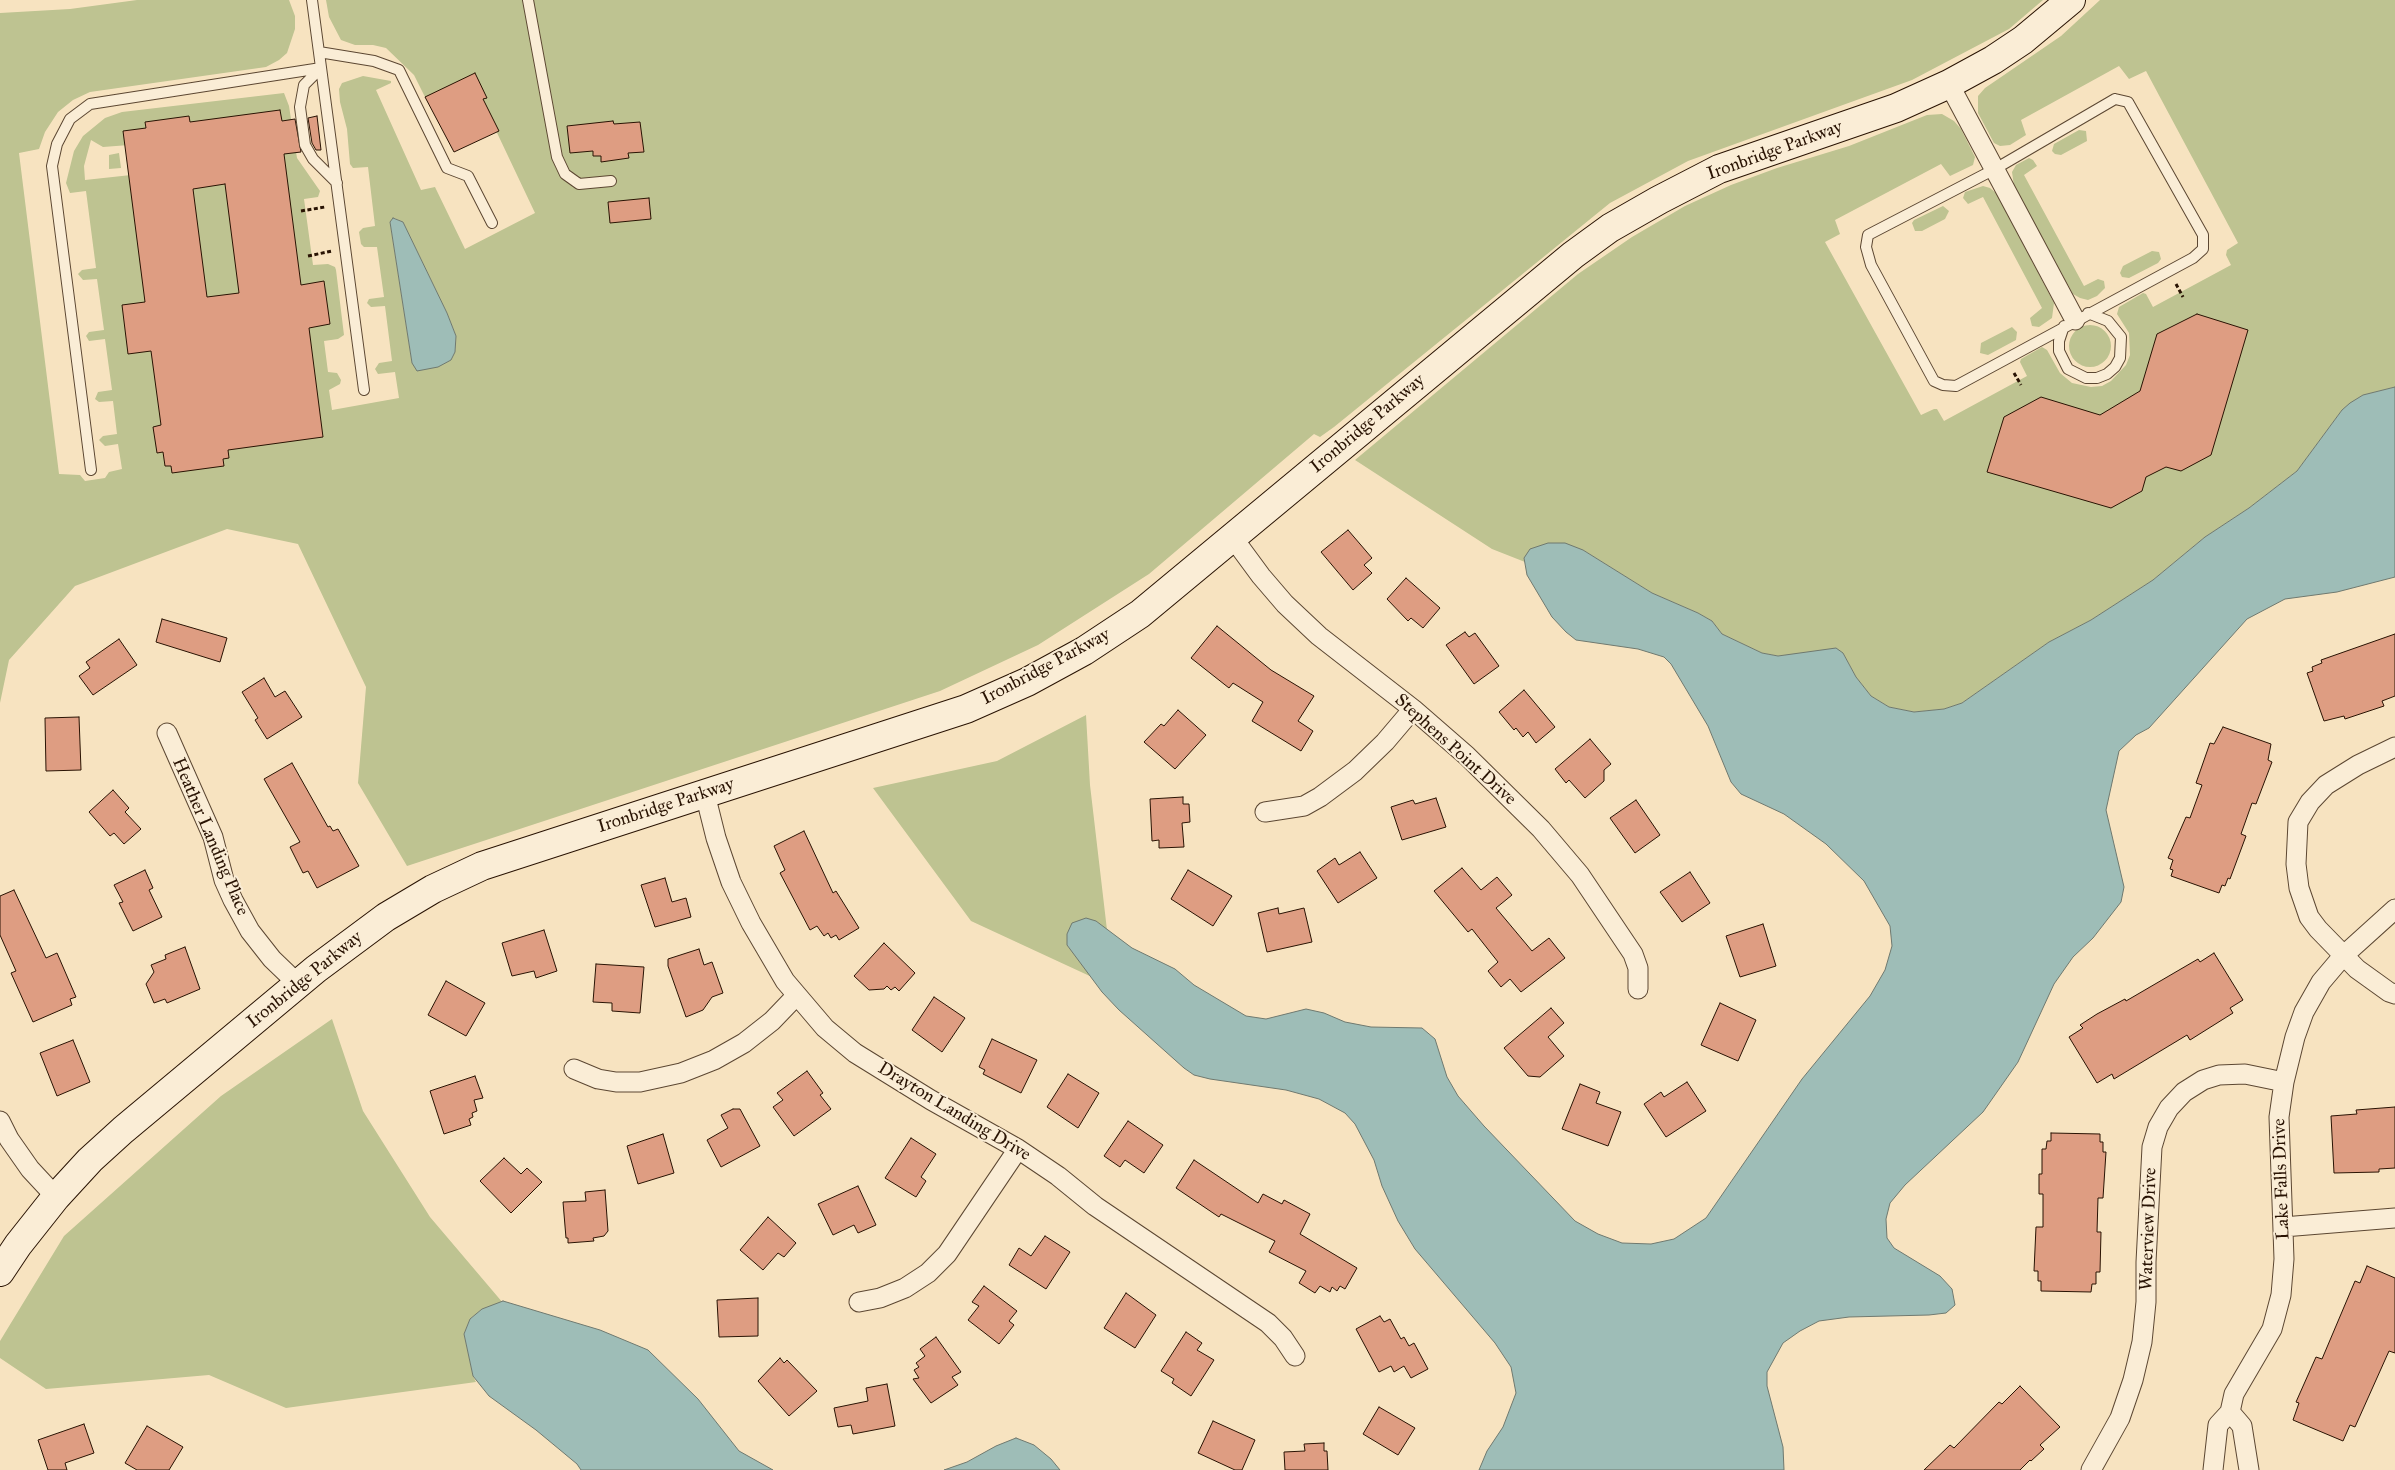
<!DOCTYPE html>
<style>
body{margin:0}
canvas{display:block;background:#f7e3c0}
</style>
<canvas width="2395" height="1470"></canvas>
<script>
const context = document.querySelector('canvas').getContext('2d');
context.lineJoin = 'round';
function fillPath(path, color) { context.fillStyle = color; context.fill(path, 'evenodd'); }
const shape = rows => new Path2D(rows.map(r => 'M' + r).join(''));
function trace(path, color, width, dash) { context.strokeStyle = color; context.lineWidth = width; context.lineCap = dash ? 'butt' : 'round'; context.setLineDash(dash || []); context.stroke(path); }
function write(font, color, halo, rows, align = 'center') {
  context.font = font + ' "IM FELL Great Primer",serif'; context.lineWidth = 4; context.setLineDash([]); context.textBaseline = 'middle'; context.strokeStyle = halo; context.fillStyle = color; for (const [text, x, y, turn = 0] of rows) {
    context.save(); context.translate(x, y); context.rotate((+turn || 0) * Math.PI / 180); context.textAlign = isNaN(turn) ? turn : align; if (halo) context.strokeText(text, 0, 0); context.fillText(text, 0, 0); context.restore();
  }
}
fillPath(shape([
 [137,0,289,0,295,16,295,29,287,53,279,60,266,67,90,92,73,100,58,112,45,132,39,149,19,153,59,474,80,475,85,481,105,478,109,472,122,469,118,444,105,446,99,440,103,436,117,434,113,401,99,402,95,399,98,392,112,390,105,339,89,341,86,336,89,332,104,330,97,279,83,280,78,274,82,270,96,268,86,191,70,193,66,183,74,151,83,136,105,118,122,112,284,93,289,106,297,158,320,191,318,197,304,199,313,265,328,264,335,267,336,270,344,335,338,339,324,341,328,372,337,373,341,380,340,384,329,390,332,410,399,398,395,372,378,374,375,369,379,363,392,361,385,306,371,307,367,303,369,299,384,297,377,247,364,247,361,244,359,232,363,228,375,226,368,167,353,168,350,164,347,129,340,102,339,89,342,83,363,76,391,81,391,83,376,90,421,190,435,187,465,249,535,213,472,80,429,99,425,97,414,75,386,48,373,45,355,45,341,40,329,17,326,0,2043,0,2009,29,1912,80,1688,161,1610,203,1334,427,1320,437,1314,434,1149,574,1038,645,940,691,407,866,358,783,366,687,298,544,227,529,75,586,9,660,0,703,0,13,70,9],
 [91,140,103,147,129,145,131,175,85,180,84,166],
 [394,218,403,222,447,313,456,336,455,352,451,360,437,367,412,363,390,222],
 [2100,0,2395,0,2395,387,2363,395,2342,410,2297,471,2249,508,2205,537,2153,580,2091,620,2049,642,1962,703,1944,709,1914,712,1889,707,1871,696,1856,677,1843,653,1778,656,1762,653,1722,634,1712,621,1698,613,1652,593,1583,550,1524,558,1525,562,1492,549,1355,460,1578,274,1632,237,1685,206,1731,185,1777,168,1849,146,1927,115,1942,114,1954,121,1961,129,1975,157,1973,165,1950,176,1941,164,1835,220,1840,234,1825,242,1921,415,1934,409,1937,409,1944,421,2027,376,2020,362,2021,359,2042,347,2047,350,2060,373,2072,383,2091,387,2102,386,2111,381,2126,365,2130,355,2129,333,2117,314,2119,307,2143,293,2146,294,2153,307,2231,265,2226,255,2227,250,2238,243,2146,71,2129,79,2119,66,2021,120,2026,135,2010,145,2000,146,1994,143,1978,113,1978,96,1985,88,2061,36],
 [2079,130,2086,131,2087,141,2061,155,2055,154,2052,151,2054,144],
 [119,153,121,168,109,169,109,155],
 [2029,158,2033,160,2037,166,2024,175,2084,286,2098,279,2104,281,2105,288,2097,296,2088,300,2080,298,2073,294,2014,186,2012,172,2016,165],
 [1983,186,1990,188,1996,193,2054,303,2052,318,2039,327,2032,326,2030,318,2042,308,1983,197,1968,204,1963,198,1965,192],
 [1943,206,1949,211,1945,219,1922,231,1915,231,1912,223,1914,220],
 [2152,251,2159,252,2161,259,2158,263,2129,278,2122,277,2120,273,2123,266],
 '2069 346a21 21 0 1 1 42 0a21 21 0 1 1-42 0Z',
 [2012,327,2017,332,2016,340,1988,355,1980,353,1981,343],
 [1086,715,1090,785,1107,930,1096,921,1073,923,1067,934,1067,945,1094,978,971,921,873,788,997,761],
 [332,1019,363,1111,430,1217,503,1303,482,1309,470,1319,464,1334,473,1376,476,1382,286,1408,209,1375,46,1389,0,1358,0,1341,64,1236,221,1096]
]), '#bec391');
const water = shape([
 [393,218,403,222,447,313,456,336,455,352,451,360,438,367,417,371,412,363,390,222,393,218],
 [2395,387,2395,577,2337,592,2285,599,2247,619,2149,728,2136,735,2119,751,2106,810,2124,887,2121,902,2093,938,2073,957,2054,984,2018,1062,1983,1112,1905,1185,1890,1203,1886,1219,1887,1238,1894,1248,1940,1276,1952,1289,1955,1305,1946,1313,1929,1315,1849,1317,1819,1321,1800,1331,1783,1343,1767,1372,1767,1386,1783,1447,1784,1470,1479,1470,1487,1451,1503,1427,1516,1393,1511,1367,1495,1343,1415,1249,1398,1221,1382,1186,1374,1160,1355,1124,1345,1113,1319,1099,1286,1090,1210,1079,1194,1075,1184,1068,1119,1010,1102,992,1067,945,1067,934,1072,923,1086,918,1096,921,1132,948,1175,969,1194,985,1246,1016,1266,1019,1306,1009,1324,1013,1345,1022,1371,1027,1422,1028,1435,1039,1447,1077,1458,1096,1484,1126,1575,1221,1598,1234,1622,1243,1651,1244,1674,1239,1706,1218,1802,1079,1870,996,1885,970,1892,946,1890,926,1864,881,1826,844,1784,814,1741,794,1731,782,1708,726,1671,664,1664,657,1638,649,1576,640,1566,632,1552,617,1527,575,1524,558,1530,549,1548,543,1565,543,1583,550,1652,593,1698,613,1712,621,1722,634,1762,653,1778,656,1836,648,1843,653,1856,677,1871,696,1889,707,1914,712,1944,709,1962,703,2049,642,2091,620,2153,580,2205,537,2249,508,2297,471,2342,410,2350,403,2363,395,2395,387],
 [503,1301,600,1330,648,1350,698,1399,739,1451,773,1470,581,1470,577,1464,536,1430,489,1396,473,1376,464,1334,470,1319,482,1309,503,1301],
 [1016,1438,1034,1445,1051,1459,1060,1470,944,1470,967,1462,996,1446,1016,1438]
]);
fillPath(water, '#9ebdb7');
trace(water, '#6f796f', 1);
const building = shape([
 [475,73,487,98,483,99,499,131,454,152,425,97,475,73],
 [280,110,282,121,295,119,301,152,284,154,301,285,324,281,330,324,309,328,323,437,228,450,229,458,223,459,224,466,172,473,171,466,165,466,163,452,157,453,153,427,161,425,151,351,128,354,122,305,145,302,123,131,146,128,145,122,189,116,190,122,280,110],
 [225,184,239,293,207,297,193,189,225,184],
 [317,116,321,150,316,150,312,143,308,118,317,116],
 [613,121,614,124,640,122,644,152,628,153,629,158,601,162,601,156,593,156,593,151,570,153,567,126,613,121],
 [649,198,651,219,610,223,608,202,649,198],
 [2197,314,2248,330,2211,455,2181,471,2166,467,2146,477,2142,491,2111,508,1987,472,2004,417,2041,397,2100,415,2140,391,2157,334,2197,314],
 [1348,530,1372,558,1364,565,1372,573,1353,590,1321,552,1348,530],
 [1406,578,1440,608,1423,628,1411,618,1408,621,1387,599,1406,578],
 [162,619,227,638,220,662,156,642,162,619],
 [1217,626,1271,670,1314,696,1298,721,1313,731,1301,751,1252,721,1263,702,1233,683,1229,688,1191,658,1217,626],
 [1465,632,1469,637,1475,633,1499,666,1474,684,1446,645,1465,632],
 [2395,634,2395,696,2382,701,2384,706,2345,719,2344,716,2324,721,2307,673,2313,671,2312,667,2322,663,2321,660,2395,634],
 [119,639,137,665,93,695,79,676,90,668,86,662,119,639],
 [264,678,275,697,285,691,302,717,267,739,255,720,258,718,242,692,264,678],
 [1524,690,1555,727,1536,743,1528,732,1523,737,1516,728,1514,730,1499,712,1524,690],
 [1178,710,1206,735,1175,769,1144,742,1161,724,1164,726,1178,710],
 [79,717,81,770,46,771,45,718,79,717],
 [2223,727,2271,744,2268,760,2272,762,2256,804,2252,803,2241,834,2246,836,2230,879,2228,878,2225,886,2222,885,2219,893,2171,876,2173,870,2170,869,2173,860,2168,858,2186,817,2190,818,2202,785,2196,783,2210,743,2214,744,2223,727],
 [1590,739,1611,764,1604,770,1604,781,1585,798,1569,780,1566,783,1555,769,1590,739],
 [292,763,328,827,330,826,333,831,338,829,359,866,317,888,308,871,303,873,290,847,300,842,264,779,292,763],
 [113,790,129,808,125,812,141,829,124,844,114,833,110,836,89,812,113,790],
 [1183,797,1183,804,1189,804,1190,822,1182,823,1184,847,1159,848,1159,840,1152,841,1150,799,1183,797],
 [1436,798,1446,827,1402,840,1391,807,1413,800,1415,804,1436,798],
 [1636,800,1660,835,1635,853,1610,818,1636,800],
 [804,831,833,893,836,891,859,928,839,940,836,935,831,938,828,933,824,936,817,926,810,930,780,873,785,870,774,846,804,831],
 [1360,852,1377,878,1338,903,1317,871,1335,858,1339,865,1360,852],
 [1462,868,1481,890,1497,877,1512,895,1496,908,1532,951,1549,938,1565,958,1521,992,1510,979,1501,987,1488,971,1498,962,1472,929,1468,932,1434,891,1462,868],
 [145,870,153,888,149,890,162,917,133,931,119,903,123,902,114,885,145,870],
 [1188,870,1232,896,1213,926,1171,899,1188,870],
 [1690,872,1710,903,1682,922,1660,892,1690,872],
 [665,878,672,902,686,898,691,917,655,927,641,885,665,878],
 [14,890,46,958,57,953,76,997,70,999,72,1005,33,1022,11,973,16,971,0,935,0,896,14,890],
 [1278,908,1279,914,1304,908,1312,942,1267,952,1258,913,1278,908],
 [1763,924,1776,966,1740,977,1726,936,1763,924],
 [544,930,557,971,536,978,534,971,512,976,502,943,544,930],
 [884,943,915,973,899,991,895,987,891,990,887,986,884,989,869,990,854,976,884,943],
 [185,947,200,989,167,1003,165,999,154,1003,146,984,154,972,151,965,166,959,165,955,185,947],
 [699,949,704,965,712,962,723,993,712,997,703,1010,686,1017,668,966,668,959,699,949],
 [2214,953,2243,1000,2230,1008,2233,1013,2190,1040,2187,1035,2114,1079,2112,1074,2097,1083,2069,1037,2083,1028,2080,1025,2097,1014,2125,999,2126,1001,2198,959,2200,962,2214,953],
 [596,964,644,967,640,1013,612,1011,612,1003,593,1002,596,964],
 [446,981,485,1003,466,1036,428,1015,446,981],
 [934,997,965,1018,942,1052,912,1030,934,997],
 [1720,1003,1756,1020,1738,1061,1701,1045,1720,1003],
 [1551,1008,1564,1023,1548,1037,1564,1056,1540,1077,1528,1076,1504,1048,1551,1008],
 [992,1039,1037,1060,1021,1093,983,1074,985,1070,979,1067,992,1039],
 [73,1040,90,1082,57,1096,40,1053,73,1040],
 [807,1071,823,1093,820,1095,831,1109,794,1136,773,1107,783,1100,777,1093,807,1071],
 [1068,1074,1099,1093,1078,1128,1047,1107,1068,1074],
 [475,1076,483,1098,474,1100,477,1111,472,1113,473,1117,469,1119,471,1125,444,1134,430,1091,475,1076],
 [1687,1082,1706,1111,1666,1137,1644,1104,1661,1092,1664,1097,1687,1082],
 [1580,1084,1600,1092,1596,1103,1621,1112,1608,1146,1562,1129,1580,1084],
 [2395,1107,2395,1168,2379,1169,2379,1172,2334,1173,2331,1116,2357,1114,2356,1110,2395,1107],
 [733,1109,740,1109,760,1146,721,1167,707,1140,728,1128,721,1115,733,1109],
 [1128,1121,1163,1145,1144,1173,1125,1160,1120,1167,1104,1156,1128,1121],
 [2051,1133,2100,1134,2100,1142,2103,1142,2103,1152,2106,1152,2103,1198,2098,1198,2097,1232,2101,1232,2100,1272,2096,1272,2096,1284,2092,1284,2091,1292,2041,1291,2041,1281,2038,1281,2038,1271,2034,1271,2036,1227,2043,1227,2043,1194,2039,1194,2039,1174,2042,1174,2042,1149,2046,1149,2047,1141,2051,1141,2051,1133],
 [663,1134,674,1173,638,1184,627,1146,663,1134],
 [911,1138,936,1154,921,1177,926,1181,916,1197,885,1178,911,1138],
 [504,1158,521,1174,527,1168,542,1182,511,1213,480,1181,504,1158],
 [1194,1160,1258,1203,1263,1194,1282,1204,1284,1200,1310,1214,1300,1234,1357,1268,1345,1289,1340,1286,1337,1291,1332,1287,1330,1292,1320,1286,1315,1293,1299,1283,1306,1271,1269,1252,1275,1241,1221,1214,1219,1217,1176,1188,1194,1160],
 [858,1186,876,1225,858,1233,854,1225,833,1235,818,1204,858,1186],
 [605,1190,608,1231,604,1236,593,1238,594,1241,568,1243,568,1238,566,1238,563,1202,586,1201,585,1192,605,1190],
 [768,1217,796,1243,784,1257,778,1253,763,1270,740,1250,768,1217],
 [1045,1236,1070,1252,1046,1289,1009,1265,1019,1248,1031,1256,1045,1236],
 [2367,1266,2395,1278,2395,1353,2389,1351,2355,1427,2350,1425,2343,1441,2293,1420,2299,1403,2296,1402,2316,1357,2322,1359,2355,1281,2360,1283,2367,1266],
 [984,1286,1017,1311,1009,1321,1014,1325,999,1344,968,1320,979,1306,972,1302,984,1286],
 [1126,1293,1156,1315,1135,1348,1104,1328,1126,1293],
 [758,1298,758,1336,719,1337,717,1300,758,1298],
 [1380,1316,1384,1322,1390,1319,1401,1339,1404,1337,1409,1346,1414,1343,1428,1369,1411,1378,1404,1366,1394,1372,1391,1366,1379,1372,1356,1329,1380,1316],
 [1186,1332,1202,1343,1197,1350,1214,1360,1191,1396,1172,1383,1174,1379,1161,1371,1186,1332],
 [936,1337,961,1372,952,1377,958,1385,931,1403,913,1379,919,1378,914,1370,919,1367,916,1363,925,1356,920,1349,936,1337],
 [780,1358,784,1363,787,1360,817,1391,789,1416,758,1381,780,1358],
 [887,1384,895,1426,853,1434,851,1425,838,1427,834,1408,868,1401,866,1388,887,1384],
 [2020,1386,2060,1427,2040,1445,2044,1449,2031,1461,2030,1460,2020,1470,1924,1470,1950,1445,1954,1448,1999,1402,2002,1404,2020,1386],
 [1379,1407,1415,1428,1398,1455,1363,1434,1379,1407],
 [1213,1421,1255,1440,1242,1470,1235,1470,1198,1453,1213,1421],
 [84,1424,94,1453,65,1463,67,1470,48,1470,38,1440,84,1424],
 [147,1426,183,1447,169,1470,137,1470,125,1463,147,1426],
 [1324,1443,1324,1451,1327,1451,1328,1470,1285,1470,1284,1452,1305,1451,1304,1444,1324,1443]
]);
fillPath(building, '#de9d82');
trace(building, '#291303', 1);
const lane = shape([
 [312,0,364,390],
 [528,0,557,157,565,174,579,184,611,181],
 [319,52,374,61,399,70,447,168,468,176,492,223],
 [321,68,304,85,300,107,305,145,313,159,337,183],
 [2115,99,2128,102,2203,235,2203,249,2193,258,1956,386,1943,385,1934,381,1871,265,1866,247,1868,235,1995,169,2115,99],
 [2064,326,2059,341,2059,351,2068,369,2086,378,2097,378,2107,374,2115,367,2120,358,2121,337,2108,321,2088,313],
 [91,470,52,166,57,144,70,119,90,104,321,68]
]);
const street = shape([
 [1949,84,2075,320],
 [1233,538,1261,576,1285,604,1319,636,1413,709,1467,756,1541,829,1580,875,1633,954,1638,968,1638,989],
 [167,733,213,837,224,880,233,900,250,931,272,959,298,984],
 [2395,747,2358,765,2326,785,2310,802,2298,822,2296,864,2299,888,2309,917,2318,929,2357,969,2389,992,2395,994],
 [705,794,716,838,731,882,751,923,785,981,825,1028,855,1053,931,1100,1018,1149,1058,1176,1095,1206,1268,1323,1283,1338,1295,1356],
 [1265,812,1304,806,1320,797,1355,771,1385,742,1413,709],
 [574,1069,598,1079,616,1082,640,1082,681,1073,714,1060,744,1043,772,1021,796,996],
 [0,1121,9,1139,30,1169,56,1197],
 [2283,1227,2395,1218],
 [859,1302,880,1298,905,1288,928,1273,947,1254,1018,1149],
 [2091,1470,2120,1418,2133,1380,2142,1342,2146,1302,2146,1262,2152,1147,2158,1127,2169,1108,2184,1092,2203,1080,2219,1075,2245,1074,2284,1082],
 [2213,1470,2218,1425,2230,1412],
 [2249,1470,2242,1426,2230,1412,2234,1394,2272,1329,2281,1295,2284,1259,2279,1117,2284,1082,2295,1037,2304,1012,2321,982,2343,956,2395,909]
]);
const secondary = shape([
 [0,1272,18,1245,56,1197,90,1160,123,1130,316,969,386,917,433,889,482,866,966,709,1027,682,1084,651,1140,614,1573,255,1610,228,1659,200,1719,169,1896,108,1949,84,1993,60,2023,40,2071,0]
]);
trace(lane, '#5c4732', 12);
trace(street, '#5c4732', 21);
trace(secondary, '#291303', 30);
trace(shape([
 [301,211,325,207],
 [308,256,332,251],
 [2176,284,2183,297],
 [2014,373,2021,385]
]), '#291303', 3, [4, 2.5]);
trace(lane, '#faedd6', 10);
trace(street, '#faedd6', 19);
trace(secondary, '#faedd6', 28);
write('18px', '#291303', '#faedd6', [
 ["Ironbridge Parkway",1775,151,-20],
 ["Ironbridge Parkway",1368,424,-40],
 ["Ironbridge Parkway",1046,667,-28],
 ["Stephens Point Drive",1455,750,42],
 ["Ironbridge Parkway",666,806,-18],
 ["Heather Landing Place",210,837,67],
 ["Ironbridge Parkway",305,980,-39],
 ["Drayton Landing Drive",954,1112,31],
 ["Lake Falls Drive",2282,1179,-92],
 ["Waterview Drive",2149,1229,-88]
]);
</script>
